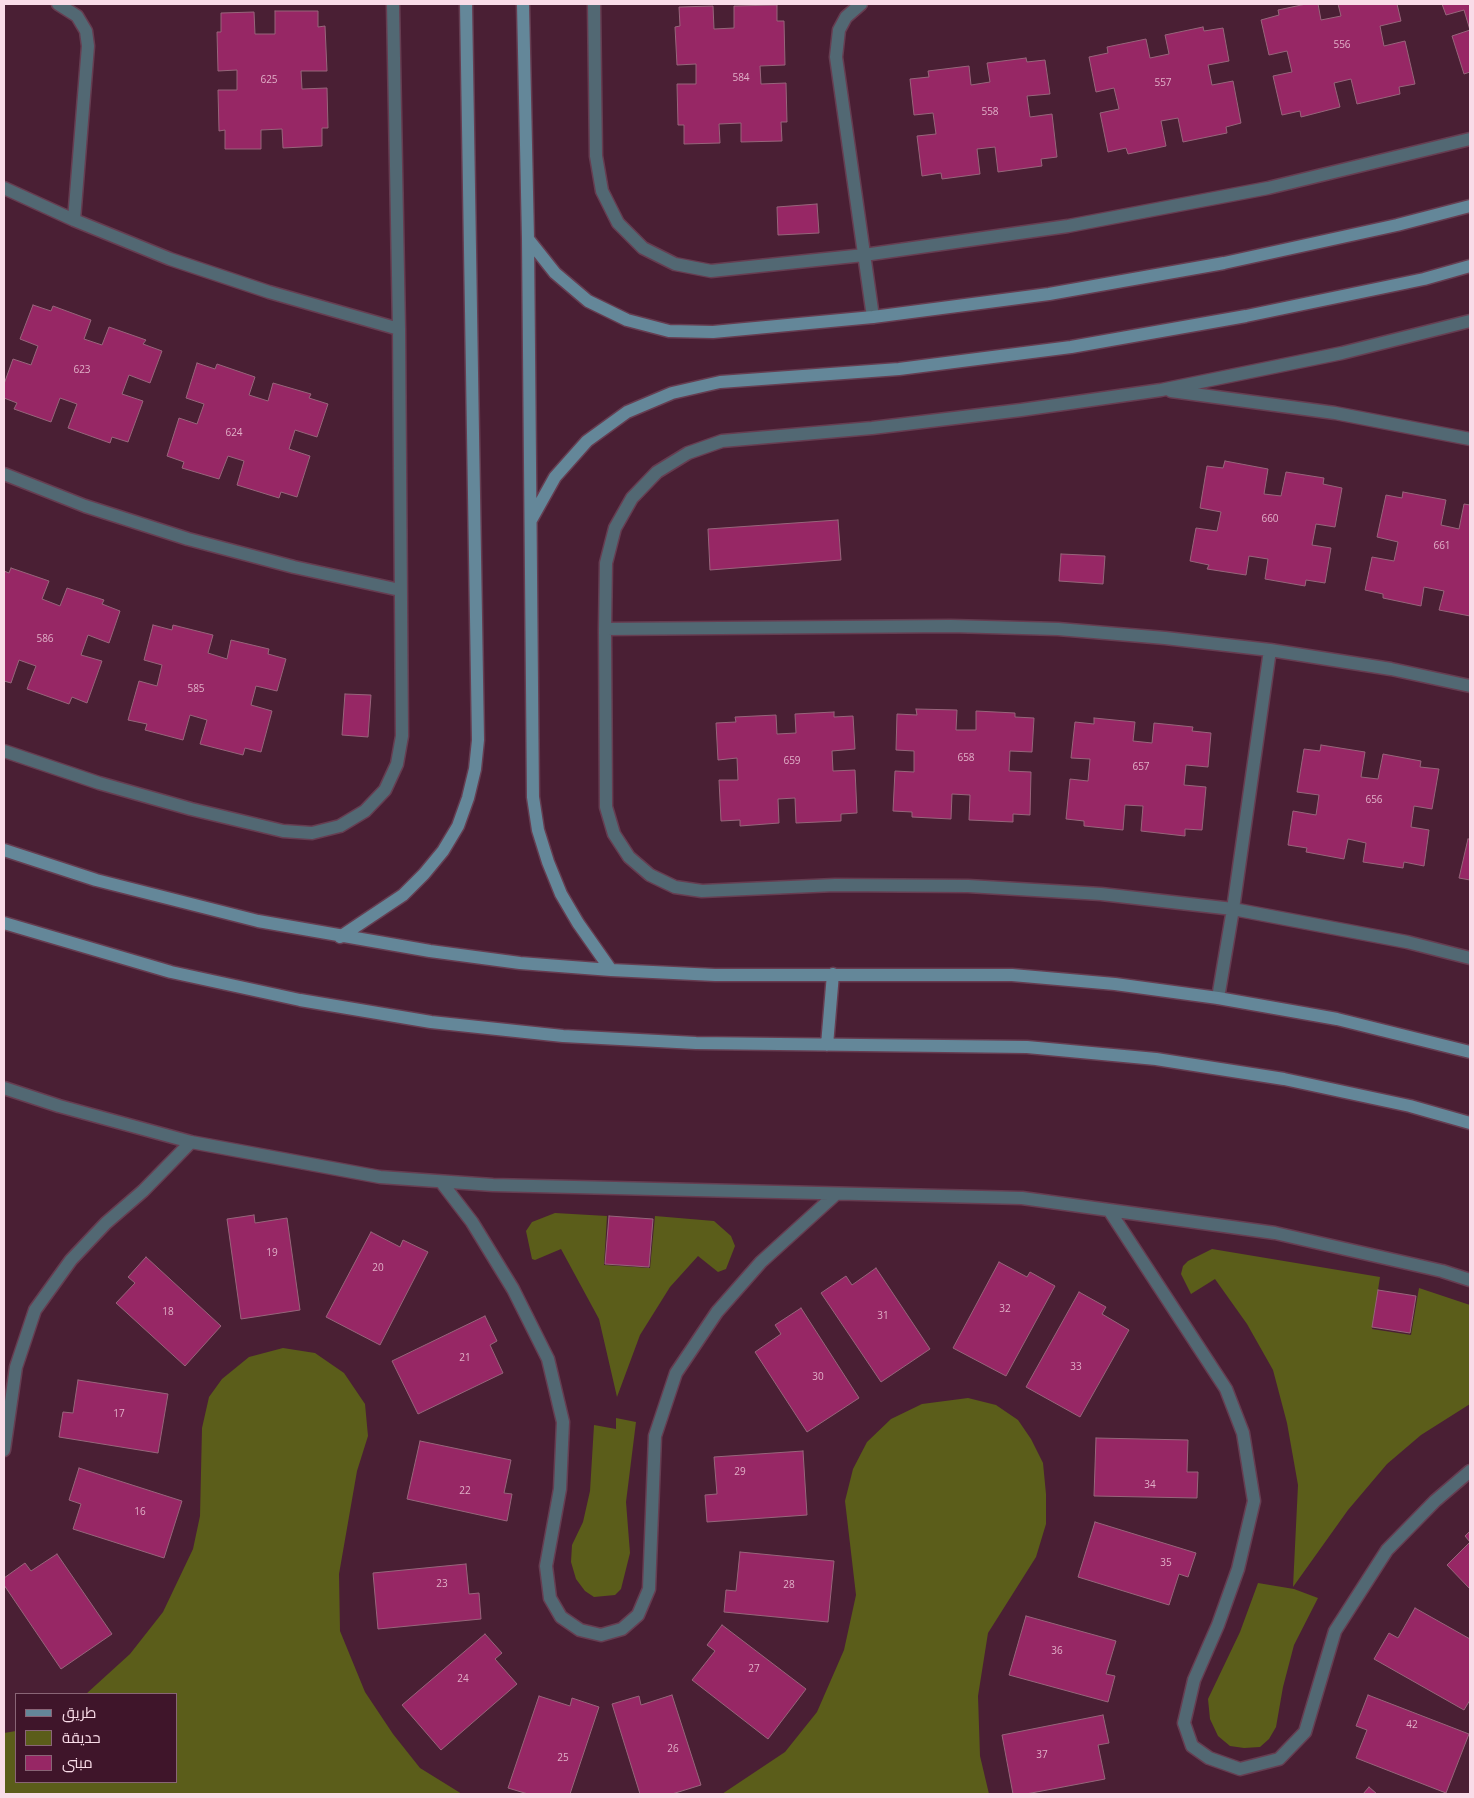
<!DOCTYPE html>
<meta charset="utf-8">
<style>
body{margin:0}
#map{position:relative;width:1474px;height:1798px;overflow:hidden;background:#4a1f34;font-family:"Open Sans",Cairo,sans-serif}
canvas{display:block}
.frame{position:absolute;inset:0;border:5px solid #f9dce8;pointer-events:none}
.legend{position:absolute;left:15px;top:1693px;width:162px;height:90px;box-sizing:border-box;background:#3f152a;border:1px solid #896576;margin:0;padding:6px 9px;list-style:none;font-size:15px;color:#f9dce8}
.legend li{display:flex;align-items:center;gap:10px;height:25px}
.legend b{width:25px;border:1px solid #896576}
</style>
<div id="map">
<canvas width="1474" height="1798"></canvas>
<div class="frame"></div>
<ul class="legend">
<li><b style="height:6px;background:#648799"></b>طريق</li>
<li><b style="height:14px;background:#5b5d1a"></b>حديقة</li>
<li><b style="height:14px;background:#972765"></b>مبنى</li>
</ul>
</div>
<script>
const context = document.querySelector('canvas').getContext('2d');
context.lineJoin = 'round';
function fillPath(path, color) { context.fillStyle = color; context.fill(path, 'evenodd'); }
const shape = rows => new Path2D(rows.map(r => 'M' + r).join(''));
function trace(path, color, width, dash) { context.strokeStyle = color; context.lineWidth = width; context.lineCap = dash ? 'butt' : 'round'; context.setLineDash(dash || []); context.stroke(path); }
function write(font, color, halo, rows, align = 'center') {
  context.font = font + ' "Open Sans",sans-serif'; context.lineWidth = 4; context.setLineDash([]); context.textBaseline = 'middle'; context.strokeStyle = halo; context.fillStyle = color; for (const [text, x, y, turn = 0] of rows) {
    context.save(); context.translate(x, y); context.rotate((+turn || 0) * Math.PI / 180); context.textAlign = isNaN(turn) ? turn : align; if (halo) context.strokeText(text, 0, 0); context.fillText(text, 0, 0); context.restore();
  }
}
fillPath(shape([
 [555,1213,607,1216,604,1265,650,1268,655,1216,714,1221,731,1236,735,1246,726,1269,718,1272,698,1256,670,1287,640,1335,617,1397,599,1319,561,1249,535,1260,532,1259,526,1231,532,1222],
 [1212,1249,1380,1277,1372,1329,1411,1335,1419,1288,1470,1305,1470,1404,1421,1435,1387,1464,1348,1510,1293,1587,1298,1485,1287,1423,1273,1370,1247,1324,1215,1279,1191,1294,1181,1274,1183,1266,1188,1261],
 [283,1348,315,1353,344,1373,365,1404,368,1436,357,1471,339,1574,340,1631,365,1692,393,1734,420,1768,462,1794,4,1794,4,1733,16,1731,16,1782,176,1782,176,1694,86,1694,130,1654,163,1612,193,1549,200,1516,202,1428,209,1397,222,1379,249,1357],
 [968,1398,996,1405,1018,1420,1031,1439,1043,1463,1046,1494,1046,1524,1036,1557,988,1633,978,1696,980,1756,989,1794,722,1794,785,1752,817,1712,844,1650,856,1595,845,1501,853,1469,867,1442,891,1419,922,1404],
 [616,1418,636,1422,626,1502,630,1553,621,1589,615,1595,594,1597,585,1591,576,1579,571,1562,572,1545,583,1522,590,1491,594,1425,616,1429],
 [1258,1583,1294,1589,1318,1598,1294,1645,1283,1687,1276,1727,1269,1739,1260,1747,1244,1748,1230,1746,1218,1736,1210,1719,1208,1699,1240,1632]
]), '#5b5d1a');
const building = shape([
 [1306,4,1318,4,1321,20,1341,16,1338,4,1397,4,1401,21,1380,26,1384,46,1405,41,1415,84,1399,87,1400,94,1357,104,1351,79,1334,83,1340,107,1301,117,1300,111,1282,115,1273,76,1292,72,1287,51,1269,55,1261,20,1279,15,1278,10,1306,4],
 [1442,4,1470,4,1470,72,1464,74,1452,36,1470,30,1464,10,1446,15,1442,4],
 [777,5,777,21,784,21,785,65,760,66,761,84,786,83,787,122,781,122,782,141,741,142,741,123,719,124,720,143,684,144,684,125,678,125,677,84,696,84,696,64,677,65,675,27,680,26,679,7,713,6,714,29,734,28,734,6,777,5],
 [275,11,318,11,318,27,325,26,327,71,301,71,302,89,327,88,328,128,322,128,322,146,283,148,282,129,261,130,261,149,225,149,225,130,219,131,218,90,237,90,237,70,218,71,217,32,221,32,221,13,254,12,255,34,275,34,275,11],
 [1203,27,1204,31,1223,28,1229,61,1208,65,1212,85,1233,81,1241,123,1226,127,1227,133,1183,142,1178,118,1161,121,1166,146,1128,154,1126,148,1108,152,1100,113,1119,109,1114,88,1096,92,1089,57,1108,53,1107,47,1146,39,1150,58,1169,54,1165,35,1203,27],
 [1026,58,1027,62,1045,60,1050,94,1027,96,1030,117,1052,114,1057,157,1041,159,1042,166,998,172,995,147,977,149,980,174,942,179,941,173,922,176,917,136,936,134,933,113,914,115,910,79,929,77,928,71,969,66,971,85,990,82,987,63,1026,58],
 [817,204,819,233,778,235,777,207,817,204],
 [33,305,51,311,53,306,91,320,84,339,102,345,109,327,146,340,143,344,162,351,150,383,129,375,122,394,143,401,128,442,112,437,110,443,68,428,77,404,60,398,51,422,14,409,17,403,4,398,4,384,13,359,31,365,38,346,20,339,33,305],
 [197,363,215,369,217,364,255,377,249,395,268,401,273,383,311,394,309,398,328,404,317,437,295,430,289,449,310,456,297,497,281,492,279,498,237,485,244,461,228,456,219,479,182,468,184,462,167,456,179,418,197,424,204,404,186,398,197,363],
 [1225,461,1268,469,1264,494,1281,496,1286,472,1324,478,1323,484,1342,488,1335,527,1316,524,1312,545,1331,548,1325,583,1306,580,1305,586,1265,579,1268,559,1249,556,1246,575,1207,569,1209,565,1190,561,1196,528,1217,531,1221,512,1200,508,1207,466,1223,468,1225,461],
 [1403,492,1446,500,1441,525,1459,529,1464,504,1470,505,1470,616,1439,610,1444,591,1424,587,1421,606,1383,598,1383,594,1365,590,1372,557,1394,561,1398,542,1377,537,1386,495,1402,498,1403,492],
 [838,520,841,560,710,570,708,529,838,520],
 [1061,554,1105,556,1103,584,1059,581,1061,554],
 [11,568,49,581,42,599,60,606,67,588,104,600,102,604,120,611,109,643,88,635,81,655,102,661,87,703,72,697,69,704,27,689,36,666,19,660,11,683,4,681,4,571,9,573,11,568],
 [153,625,172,630,173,625,213,635,208,653,227,659,231,640,269,649,268,654,286,659,277,691,256,686,251,705,272,711,261,752,245,748,243,755,200,744,207,720,190,715,183,740,145,730,147,724,128,720,139,681,157,686,162,665,144,660,153,625],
 [345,694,371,695,368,737,342,735,345,694],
 [916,709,957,710,956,730,976,730,976,711,1015,713,1015,717,1034,718,1032,752,1010,751,1009,771,1031,772,1030,815,1013,814,1013,822,969,820,970,795,952,794,951,819,912,817,912,812,893,811,895,771,914,772,914,751,896,750,897,714,917,715,916,709],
 [834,712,834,717,853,716,855,749,832,751,833,771,855,770,857,813,841,814,841,821,796,823,795,798,778,799,779,823,740,826,740,820,721,821,719,780,738,780,737,758,718,760,716,723,736,722,735,717,776,715,777,734,796,733,795,714,834,712],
 [1094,718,1135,722,1133,741,1152,743,1154,723,1193,727,1192,731,1211,733,1208,767,1186,765,1184,785,1206,787,1202,830,1185,829,1185,836,1141,831,1143,806,1125,805,1123,830,1084,826,1084,821,1066,819,1070,779,1088,781,1090,759,1071,758,1075,722,1094,724,1094,718],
 [1321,745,1365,752,1361,777,1378,779,1383,754,1421,761,1420,767,1439,769,1432,809,1414,806,1411,827,1429,830,1424,866,1404,862,1403,868,1363,862,1366,843,1348,839,1344,859,1306,852,1307,848,1288,845,1293,811,1316,815,1319,795,1297,792,1304,749,1320,751,1321,745],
 [1468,839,1470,839,1470,880,1459,878,1468,839],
 [254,1215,255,1223,287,1218,300,1310,241,1319,227,1219,254,1215],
 [609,1216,653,1219,649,1267,605,1264,609,1216],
 [371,1232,400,1247,403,1240,428,1252,380,1345,326,1317,371,1232],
 [146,1257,221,1326,185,1366,116,1303,135,1283,128,1277,146,1257],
 [999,1262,1027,1277,1030,1272,1055,1286,1006,1376,953,1348,999,1262],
 [876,1268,930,1349,881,1382,821,1293,846,1276,852,1285,876,1268],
 [1378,1290,1416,1296,1410,1333,1372,1327,1378,1290],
 [1079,1292,1106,1307,1102,1314,1129,1330,1080,1417,1026,1387,1079,1292],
 [801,1308,859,1398,807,1432,755,1352,781,1334,775,1325,801,1308],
 [485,1316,497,1341,490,1345,503,1373,418,1414,392,1361,485,1316],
 [78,1380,168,1394,158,1453,59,1437,63,1412,73,1413,78,1380],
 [1096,1438,1188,1440,1187,1472,1198,1472,1197,1498,1094,1496,1096,1438],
 [420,1441,511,1460,504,1493,512,1494,507,1521,407,1499,420,1441],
 [803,1451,807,1515,707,1522,705,1495,717,1494,714,1457,803,1451],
 [79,1468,182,1501,164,1558,73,1529,81,1504,69,1500,79,1468],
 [1095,1522,1196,1553,1188,1577,1179,1574,1169,1605,1078,1577,1095,1522],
 [1470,1531,1470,1589,1447,1565,1470,1542,1465,1536,1470,1531],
 [740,1552,834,1561,828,1622,724,1612,726,1590,736,1591,740,1552],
 [57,1554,112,1634,61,1669,4,1585,4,1578,25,1563,31,1571,57,1554],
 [466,1564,469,1594,479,1593,481,1619,378,1629,373,1573,466,1564],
 [1415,1608,1470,1639,1470,1700,1464,1710,1374,1659,1389,1633,1398,1638,1415,1608],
 [1026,1616,1116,1641,1106,1674,1115,1676,1108,1702,1009,1675,1026,1616],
 [722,1625,806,1689,768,1739,692,1680,715,1651,707,1645,722,1625],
 [485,1634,502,1653,495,1659,517,1684,441,1750,402,1705,485,1634],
 [672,1695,701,1785,672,1794,640,1794,612,1704,639,1696,641,1705,672,1695],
 [1368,1695,1469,1734,1446,1793,1356,1758,1367,1730,1356,1726,1368,1695],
 [539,1696,570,1706,572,1698,599,1707,570,1794,528,1794,508,1788,539,1696],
 [1103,1715,1109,1743,1098,1745,1105,1779,1026,1794,1013,1794,1002,1735,1103,1715],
 [1369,1787,1377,1794,1363,1794,1369,1787]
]);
fillPath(building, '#972765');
trace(building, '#97657b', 1);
const street = shape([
 [58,4,77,16,86,31,88,46,74,220],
 [594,4,596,156,602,191,618,223,643,248,675,264,711,271,864,255,1068,226,1268,188,1470,139],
 [861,4,846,17,839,30,836,57,873,317],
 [4,188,74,220,170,259,269,292,399,329],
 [1470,321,1342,353,1161,390,1021,410,872,428,722,441,688,453,657,472,632,498,615,528,606,563,605,629,606,807,614,834,629,857,650,875,675,887,702,891,835,885,968,886,1101,894,1233,909,1407,942,1470,958],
 [1171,391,1335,413,1470,439],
 [4,474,85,506,188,539,294,567,400,590],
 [605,629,951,626,1058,629,1165,638,1270,650,1391,669,1470,686],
 [4,751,99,783,191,809,283,831,312,833,340,826,365,811,385,790,397,764,402,736,399,329,393,4],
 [1218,998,1233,909,1270,650],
 [4,1088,59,1106,191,1142,380,1177,493,1185,1022,1198,1275,1233,1442,1271,1470,1280],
 [442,1183,472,1222,513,1289,548,1359,563,1422,560,1489,546,1566,550,1598,561,1617,580,1630,601,1635,622,1629,638,1615,649,1589,655,1436,676,1373,717,1312,761,1262,836,1194],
 [1109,1210,1226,1389,1243,1433,1254,1501,1238,1569,1218,1625,1194,1680,1184,1723,1192,1746,1209,1758,1240,1769,1279,1759,1305,1732,1335,1631,1387,1550,1435,1501,1470,1471],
 [4,1450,16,1367,35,1310,71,1260,106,1223,143,1191,191,1142]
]);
const secondary = shape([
 [523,4,528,239,533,797,538,830,548,862,561,894,578,923,611,970],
 [528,239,555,273,588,301,627,320,669,331,713,332,873,317,1049,294,1224,263,1397,225,1470,206],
 [531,520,555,477,587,441,627,412,672,393,720,382,899,369,1071,347,1246,316,1424,279,1470,266],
 [4,850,96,880,258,921,430,951,520,963,611,970,715,975,1012,975,1115,984,1218,998,1337,1019,1470,1052],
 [4,923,171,972,300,1000,431,1022,563,1036,696,1043,1027,1047,1156,1059,1284,1079,1410,1106,1470,1123],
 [340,937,403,895,424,874,443,851,458,826,468,798,475,769,478,740,466,4],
 [827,1045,833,974]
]);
trace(street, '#663d51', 15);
trace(secondary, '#663d51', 15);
trace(street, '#526873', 12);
trace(secondary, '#648799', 12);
write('10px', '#e0afc7', null, [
 ["556",1342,45],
 ["584",741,78],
 ["625",269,80],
 ["557",1163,83],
 ["558",990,112],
 ["623",82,370],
 ["624",234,433],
 ["660",1270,519],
 ["661",1442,546],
 ["586",45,639],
 ["585",196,689],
 ["658",966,758],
 ["659",792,761],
 ["657",1141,767],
 ["656",1374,800],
 ["19",272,1253],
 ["20",378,1268],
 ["32",1005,1309],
 ["18",168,1312],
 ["31",883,1316],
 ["21",465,1358],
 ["33",1076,1367],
 ["30",818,1377],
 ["17",119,1414],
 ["29",740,1472],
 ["34",1150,1485],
 ["22",465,1491],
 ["16",140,1512],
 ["35",1166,1563],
 ["23",442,1584],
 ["28",789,1585],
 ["36",1057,1651],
 ["27",754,1669],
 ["24",463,1679],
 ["42",1412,1725],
 ["26",673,1749],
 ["37",1042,1755],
 ["25",563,1758]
]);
</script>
